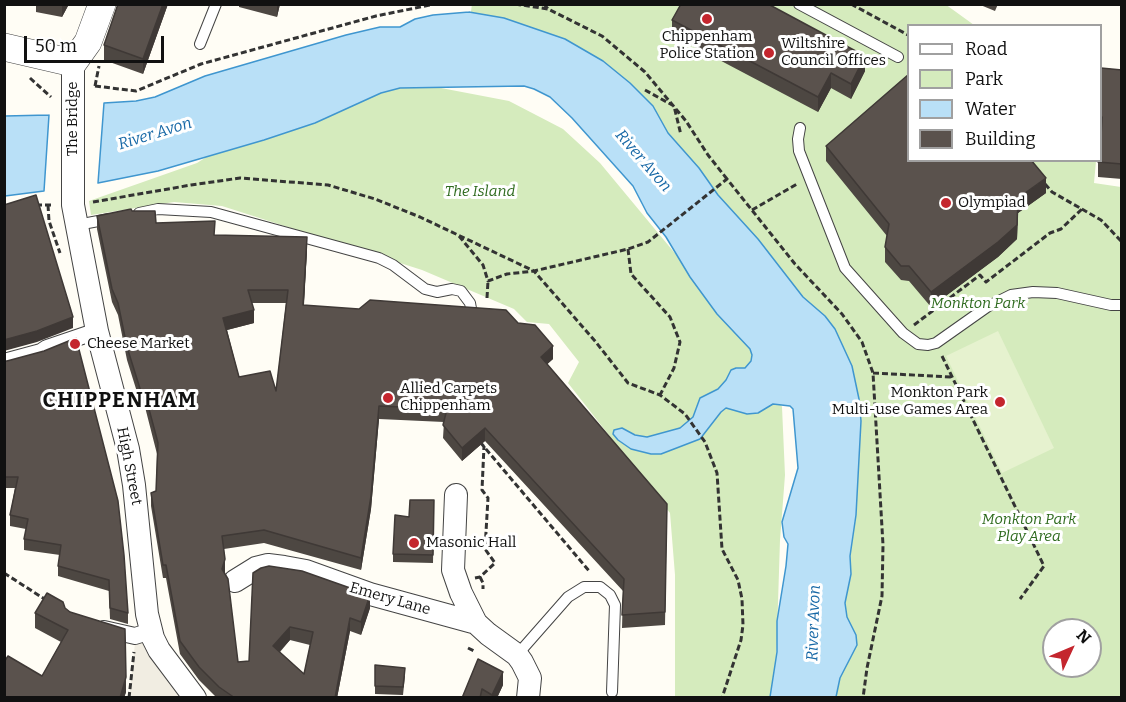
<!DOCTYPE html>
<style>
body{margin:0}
#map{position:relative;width:1126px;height:702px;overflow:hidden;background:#fffdf5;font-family:Bitter,serif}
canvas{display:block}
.frame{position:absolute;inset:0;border:6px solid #111;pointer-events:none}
.legend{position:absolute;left:907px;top:24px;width:195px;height:138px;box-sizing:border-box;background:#fff;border:2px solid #a0a0a0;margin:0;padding:8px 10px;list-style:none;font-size:18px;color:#111}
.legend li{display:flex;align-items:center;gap:12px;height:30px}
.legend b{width:30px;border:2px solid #a0a0a0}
.north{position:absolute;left:1042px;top:618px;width:60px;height:60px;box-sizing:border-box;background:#fff;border:2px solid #a0a0a0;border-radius:50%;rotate:46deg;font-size:16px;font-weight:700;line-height:24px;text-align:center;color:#111}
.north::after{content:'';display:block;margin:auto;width:21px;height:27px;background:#c4262e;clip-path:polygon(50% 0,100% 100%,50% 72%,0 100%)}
.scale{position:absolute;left:24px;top:36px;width:140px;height:27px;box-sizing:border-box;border:3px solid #111;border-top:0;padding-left:8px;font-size:18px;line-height:21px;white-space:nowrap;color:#111;-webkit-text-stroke:4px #fff;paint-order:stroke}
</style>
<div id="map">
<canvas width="1126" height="702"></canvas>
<div class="frame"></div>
<ul class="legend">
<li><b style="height:8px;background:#fff"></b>Road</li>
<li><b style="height:16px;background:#d5ebbd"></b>Park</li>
<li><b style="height:16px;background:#b9e0f7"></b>Water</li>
<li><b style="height:16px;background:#5a524d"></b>Building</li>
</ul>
<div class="north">N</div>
<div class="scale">50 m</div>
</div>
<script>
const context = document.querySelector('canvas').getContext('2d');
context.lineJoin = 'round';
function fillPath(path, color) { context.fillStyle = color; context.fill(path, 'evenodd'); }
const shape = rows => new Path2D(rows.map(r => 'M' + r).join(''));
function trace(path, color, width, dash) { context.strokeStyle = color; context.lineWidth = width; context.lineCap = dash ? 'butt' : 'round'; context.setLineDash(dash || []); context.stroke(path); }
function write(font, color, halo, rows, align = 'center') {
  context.font = font + ' Bitter,serif'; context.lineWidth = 6; context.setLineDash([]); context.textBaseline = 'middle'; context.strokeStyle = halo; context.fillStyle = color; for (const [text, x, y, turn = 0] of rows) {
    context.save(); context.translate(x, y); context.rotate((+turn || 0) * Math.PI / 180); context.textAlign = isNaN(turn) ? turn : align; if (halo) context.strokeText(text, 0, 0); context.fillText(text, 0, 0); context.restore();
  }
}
fillPath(shape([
 [472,4,945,4,974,25,908,26,908,160,1096,161,1094,183,1121,187,1121,697,833,697,849,364,470,19],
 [1054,630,1090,630,1090,666,1054,666],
 [371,87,441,88,509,101,563,129,600,163,766,363,782,407,785,475,780,540,775,697,675,697,675,575,670,513,568,383,579,362,549,324,527,322,514,309,422,270,222,206,174,202,91,215,89,201,197,163,227,144]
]), '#d5ebbd');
fillPath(shape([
 [998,331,1054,448,1002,473,946,356]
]), '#e6f2cf');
fillPath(shape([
 [142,634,184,697,129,698,135,643]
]), '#f1ede2');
const water = shape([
 [469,12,504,18,565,39,603,61,630,83,653,106,668,133,699,168,718,195,758,239,803,297,825,316,835,329,852,366,859,399,861,421,856,515,850,556,851,574,845,603,847,617,856,635,857,645,840,678,836,697,770,697,777,652,777,621,786,566,788,544,784,537,782,522,798,468,793,409,790,406,773,404,758,413,747,414,726,408,721,412,700,439,661,454,651,454,631,449,618,440,613,434,614,430,622,428,635,435,647,437,680,428,693,417,700,398,718,389,726,380,731,370,736,368,745,368,751,361,752,355,750,349,717,314,690,277,666,237,647,213,633,186,572,118,550,97,534,89,524,86,400,88,381,93,315,123,264,140,158,171,98,183,104,103,136,101,155,97,205,76,346,35,380,27,400,27,415,19,433,15,469,12],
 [49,115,44,191,5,196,5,116,49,115]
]);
fillPath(water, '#b9e0f7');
trace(water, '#3f96cf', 1.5);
const service = shape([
 [799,4,898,57],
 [200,44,216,4],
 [800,128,798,139,799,151,845,268,903,333,918,344,928,345,936,343,987,307,1011,295,1033,292,1057,293,1111,305,1122,305],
 [139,213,158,209,211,212,379,258,393,265,425,289,437,292,452,289,461,291,470,303,472,314],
 [77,225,109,219],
 [517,655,568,597,584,587,600,587,610,595,615,605,612,692]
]);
const pedestrian = shape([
 [4,362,41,352,47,348,97,331],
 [104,629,135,636,151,631]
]);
const minor = shape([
 [73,63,73,205,97,331,128,449,134,485,147,614,153,638,159,650,195,698],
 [456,495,453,570,461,593,476,623],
 [235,581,256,568,268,565,284,567,306,571,370,594,476,623,488,634,517,655,522,662,530,678,528,698]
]);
const tertiary = shape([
 [4,47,73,63,88,42,102,4]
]);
trace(service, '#444', 12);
trace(pedestrian, '#444', 18);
trace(minor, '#444', 24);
trace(tertiary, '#444', 28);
trace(shape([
 [515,4,548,9],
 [544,4,548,9,602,36,645,72,686,121,708,155,727,179],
 [851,4,908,35],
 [30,78,51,97],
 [95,86,99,66],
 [95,86,136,91,201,64,376,16,435,4],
 [645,90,674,106,681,135],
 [1045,184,1052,192,1101,220,1122,242],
 [93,202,191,185,240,178,328,185,375,199,420,217,534,271,628,249,648,242,727,179,795,264,842,314,862,342,873,373,883,545,882,596,867,668,863,698],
 [36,205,54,205],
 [48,205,49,221,60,253],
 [752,210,797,184],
 [459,236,483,265,488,281,507,274,534,271,595,341,628,383,660,395,685,414,705,442,717,473,722,549,738,580,742,599,743,625,741,640,722,698],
 [628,249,631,274,670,317,680,342,674,368,660,395],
 [487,298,488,281],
 [914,325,980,275,986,282,1050,233,1061,229,1082,209],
 [942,356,1044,566,1020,599],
 [873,373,952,377],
 [480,442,590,572],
 [4,573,46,600],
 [480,577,483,583,483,589],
 [475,578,480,577,495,563,485,549,488,498,482,490,484,446],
 [468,648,474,651],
 [129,698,134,652]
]), '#333', 3, [6, 3]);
trace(service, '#fff', 10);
trace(pedestrian, '#fff', 16);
trace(minor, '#fff', 22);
trace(tertiary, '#fff', 27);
fillPath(shape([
 [36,4,69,4,62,17,36,12],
 [168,4,143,74,104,60,104,45],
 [239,4,280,4,277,17,239,7],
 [978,4,998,4,995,11],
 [672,20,865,71,851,99,831,88,818,112,672,35],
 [1101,68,1122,70,1122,179,1098,177,1098,160,1101,131],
 [826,146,1046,193,1018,213,1017,239,998,257,931,307,909,281,901,280,885,262,885,247,887,236,826,161],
 [132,211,156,223,215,235,307,250,304,305,518,323,553,359,547,364,667,504,665,625,622,628,623,591,485,441,462,461,443,438,444,422,379,419,371,509,361,570,264,543,224,549,225,574,238,662,249,661,253,573,370,608,361,635,350,631,337,698,217,698,199,680,180,654,166,578,163,578,151,506,151,493,156,491,157,454,145,407,142,408,127,360,118,315,112,302,97,229,97,216],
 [251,303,286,303,276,391,239,377,227,330,254,323],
 [290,640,310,645,304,674,280,652],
 [4,361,128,613,128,624,110,619,109,591,58,576,58,566,60,555,24,550,24,539,26,529,10,526,10,515,15,488,4,488],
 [434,500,433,563,393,562,393,554,409,517],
 [65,608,126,692,124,698,4,698,42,676,61,642,35,628,35,613],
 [478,659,503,685,497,698,462,698],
 [375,665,405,676,403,695,375,694]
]), '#4d4742');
fillPath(shape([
 [62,4,69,4,62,17],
 [163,4,168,4,143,74,143,59],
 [277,4,280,4,277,17],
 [865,56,865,71,851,99,851,84],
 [831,73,831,88,818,112,818,97],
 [1046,178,1046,193,1018,213,1017,239,998,257,931,307,931,292,1018,198],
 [307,237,307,250,303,318,303,305],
 [254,310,254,323,223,331,223,318],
 [73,317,73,328,37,342,4,351,4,340],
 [553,346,553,359,541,370,541,357],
 [379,406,379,419,371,509,361,570,361,558],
 [485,428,485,441,462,461,462,448],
 [225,559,225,572,222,582,222,569],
 [370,595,370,608,361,635,361,622],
 [350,618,350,631,337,698,335,698],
 [290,627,290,640,273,658,273,646],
 [503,672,503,685,497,698,492,698,492,695],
 [126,677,126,692,124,698,120,698]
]), '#3f3936');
const building = shape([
 [118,4,163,4,143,59,104,45,118,4],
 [681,4,768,4,865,56,851,84,831,73,818,97,672,20,681,4],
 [1101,68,1122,70,1122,164,1098,162,1098,160,1101,160,1101,137,1102,117,1101,117,1101,68],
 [909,74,909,160,1031,160,1046,178,1018,198,1017,225,998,242,931,292,909,266,901,266,885,247,889,224,826,146,909,74],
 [36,195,73,317,37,331,4,340,4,205,36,195],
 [131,209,132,211,155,211,156,223,215,221,214,235,307,237,303,305,359,309,370,300,506,310,518,323,535,325,553,346,541,357,667,504,665,612,622,615,624,579,485,428,462,448,443,425,447,409,379,406,371,496,361,558,264,530,222,536,225,559,222,569,228,579,238,662,249,661,253,573,261,568,269,566,302,571,370,595,361,622,350,618,335,698,235,698,219,687,199,667,180,641,166,565,163,565,151,493,156,491,158,443,145,394,142,395,127,347,118,303,112,289,97,216,131,209],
 [248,290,288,290,276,391,270,371,239,377,223,318,254,310,248,290],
 [290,627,313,632,304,674,273,646,290,627],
 [76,338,118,501,124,555,128,613,110,608,109,580,58,566,61,545,24,539,28,519,10,515,18,477,4,477,4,361,7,361,44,351,76,338],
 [410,500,434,500,433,555,393,554,395,515,409,517,410,500],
 [47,593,63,602,65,608,70,612,125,629,126,677,120,698,4,698,4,662,8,656,42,676,68,630,35,613,47,593],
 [478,659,503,672,492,695,482,689,480,698,462,698,478,659],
 [375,665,405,668,403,687,375,686,375,665]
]);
fillPath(building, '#5a524d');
trace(building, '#3f3936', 1.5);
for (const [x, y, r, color] of [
 [707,19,6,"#c4262e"],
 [769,53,6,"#c4262e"],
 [946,203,6,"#c4262e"],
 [75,344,6,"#c4262e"],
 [388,398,6,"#c4262e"],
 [1000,402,6,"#c4262e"],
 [414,543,6,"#c4262e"]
]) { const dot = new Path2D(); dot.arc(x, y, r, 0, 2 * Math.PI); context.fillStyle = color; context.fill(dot); trace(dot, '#fff', 2); }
write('15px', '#111', '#fff', [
 ["Chippenham",707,37,"center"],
 ["Police Station",707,54,"center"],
 ["Wiltshire",781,44],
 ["Council Offices",781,61],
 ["Olympiad",958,203],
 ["Cheese Market",87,344],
 ["Allied Carpets",400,389],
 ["Chippenham",400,406],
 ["Monkton Park",988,393,"right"],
 ["Multi-use Games Area",988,410,"right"],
 ["Masonic Hall",426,543]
], 'left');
write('15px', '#111', '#fff', [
 ["The Bridge",73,119,-90],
 ["High Street",129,466,79],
 ["Emery Lane",390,599,16]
]);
write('italic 15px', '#2f6b1f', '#fff', [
 ["The Island",480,192],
 ["Monkton Park",978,304],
 ["Monkton Park",1029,520],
 ["Play Area",1029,537]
]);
write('italic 16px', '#1768a6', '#fff', [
 ["River Avon",155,134,-17],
 ["River Avon",643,161,49],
 ["River Avon",814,623,-88]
]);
context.letterSpacing = '1.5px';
write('bold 21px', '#111', '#fff', [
 ["CHIPPENHAM",120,401]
]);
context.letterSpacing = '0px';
</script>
